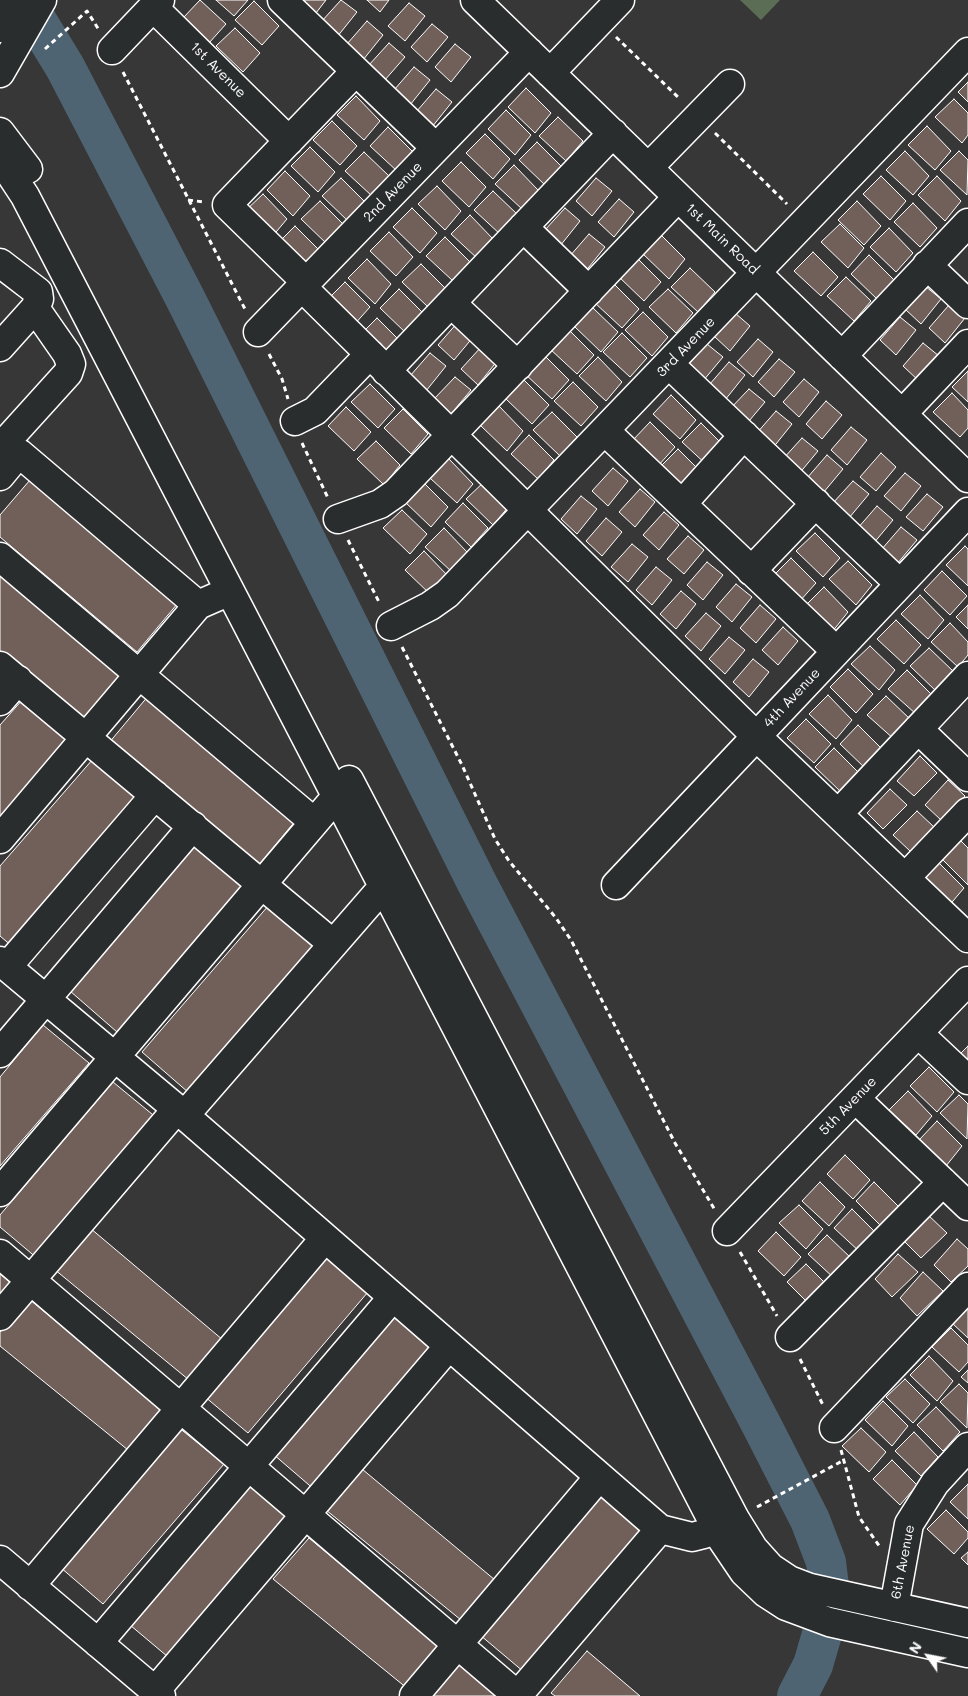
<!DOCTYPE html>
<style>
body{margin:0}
#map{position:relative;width:968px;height:1696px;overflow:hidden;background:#383737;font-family:Mali,sans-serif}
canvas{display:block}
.north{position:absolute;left:903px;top:1631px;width:50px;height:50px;-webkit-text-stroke:4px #2a2d2e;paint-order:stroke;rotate:303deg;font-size:14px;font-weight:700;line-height:20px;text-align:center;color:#fff}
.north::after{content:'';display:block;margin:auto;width:18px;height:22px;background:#fff;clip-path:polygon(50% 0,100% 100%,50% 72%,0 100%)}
</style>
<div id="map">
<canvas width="968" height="1696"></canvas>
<div class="north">N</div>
</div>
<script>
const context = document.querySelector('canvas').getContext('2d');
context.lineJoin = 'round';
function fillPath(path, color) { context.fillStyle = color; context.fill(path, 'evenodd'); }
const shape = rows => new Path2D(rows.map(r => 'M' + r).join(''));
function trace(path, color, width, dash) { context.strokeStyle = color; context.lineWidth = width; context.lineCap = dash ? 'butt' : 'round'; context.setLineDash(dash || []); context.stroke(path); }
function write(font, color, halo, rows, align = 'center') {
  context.font = font + ' Mali,sans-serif'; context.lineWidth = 4.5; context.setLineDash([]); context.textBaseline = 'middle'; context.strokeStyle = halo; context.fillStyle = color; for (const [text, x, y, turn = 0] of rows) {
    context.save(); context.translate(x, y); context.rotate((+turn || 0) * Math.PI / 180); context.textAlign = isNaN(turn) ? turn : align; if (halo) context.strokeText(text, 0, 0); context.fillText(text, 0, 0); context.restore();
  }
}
fillPath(shape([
 [740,0,780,0,761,20]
]), '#5c6d56');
trace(shape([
 [24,0,65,67,185,298,478,885,762,1426,810,1520,826,1562,831,1603,813,1665,797,1696]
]), '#4f6473', 40);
const building = shape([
 [200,0,226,24,209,43,183,18,200,0],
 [216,0,248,0,234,16,216,0],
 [302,0,326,0,316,13,302,0],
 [341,0,357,12,337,37,321,22,341,0],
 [367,0,389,0,380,12,367,0],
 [254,1,279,26,262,45,235,20,254,1],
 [409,3,425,16,405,41,388,26,409,3],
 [367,21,383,35,363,60,347,44,367,21],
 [432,24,448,37,427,62,411,47,432,24],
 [235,28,260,53,243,72,216,46,235,28],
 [389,43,405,57,384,81,368,66,389,43],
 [455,44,471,57,451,82,435,67,455,44],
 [414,67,430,80,410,105,394,90,414,67],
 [968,82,968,102,958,92,968,82],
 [526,88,551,113,535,133,508,107,526,88],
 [436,89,452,102,432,127,416,112,436,89],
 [356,96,380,121,364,140,337,115,356,96],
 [954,99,968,113,968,135,962,143,935,117,954,99],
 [506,110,531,135,515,155,488,129,506,110],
 [558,117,583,141,566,161,539,136,558,117],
 [332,121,357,146,340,165,313,140,332,121],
 [927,126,951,151,935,170,908,145,927,126],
 [388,127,413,152,397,171,370,146,388,127],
 [485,134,510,159,493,179,466,153,485,134],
 [537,142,562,167,546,186,519,160,537,142],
 [310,147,335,172,318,192,291,166,310,147],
 [905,151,929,176,913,195,886,170,905,151],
 [959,151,968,160,967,195,940,170,959,151],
 [364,152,389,176,372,196,345,171,364,152],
 [461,162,486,187,469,207,442,181,461,162],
 [514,165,538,190,522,209,495,184,514,165],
 [285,171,310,196,293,216,267,190,285,171],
 [881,176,906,201,890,220,863,194,881,176],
 [937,176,961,201,945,221,918,195,937,176],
 [341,178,366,203,349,222,322,196,341,178],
 [596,178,612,191,592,216,576,201,596,178],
 [437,186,461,211,445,230,418,204,437,186],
 [493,191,518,215,501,235,474,210,493,191],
 [263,194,287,219,271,238,244,212,263,194],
 [619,199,634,212,614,237,598,222,619,199],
 [320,201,344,225,328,245,301,219,320,201],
 [857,201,881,226,864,245,838,220,857,201],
 [913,203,937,228,920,247,894,222,913,203],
 [412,208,437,233,420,253,393,227,412,208],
 [565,208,580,221,560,246,544,231,565,208],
 [470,215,494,240,478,259,451,234,470,215],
 [840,224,864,248,848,268,821,242,840,224],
 [295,226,320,251,303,270,276,245,295,226],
 [889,228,913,253,896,272,870,247,889,228],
 [389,232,413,257,396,276,370,251,389,232],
 [589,234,605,247,585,272,569,257,589,234],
 [661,235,685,259,669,279,642,253,661,235],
 [445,237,470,262,453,281,426,256,445,237],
 [813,252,838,277,821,296,794,271,813,252],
 [869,255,894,280,877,299,851,274,869,255],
 [636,257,661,282,644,301,618,276,636,257],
 [367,259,391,284,375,304,348,278,367,259],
 [421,264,446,289,429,308,402,282,421,264],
 [690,268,715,292,698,312,671,287,690,268],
 [846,277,871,301,854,321,827,296,846,277],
 [345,282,370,307,353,326,327,300,345,282],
 [614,284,639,309,622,328,595,303,614,284],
 [925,286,941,299,921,324,905,309,925,286],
 [399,289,424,314,407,334,380,308,399,289],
 [668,289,693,313,676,333,649,307,668,289],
 [949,305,965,318,945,343,929,328,949,305],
 [593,308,618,332,601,352,574,326,593,308],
 [643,312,668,337,652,356,625,330,643,312],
 [735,313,750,326,730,351,714,336,735,313],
 [900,317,916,330,896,355,880,340,900,317],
 [377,318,402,343,385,362,358,337,377,318],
 [458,322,474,336,454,360,438,345,458,322],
 [569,330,594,355,577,374,550,349,569,330],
 [622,333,647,358,630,377,603,352,622,333],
 [758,339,773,352,753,377,737,362,758,339],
 [923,343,939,356,919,381,903,366,923,343],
 [707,344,723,357,703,381,687,366,707,344],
 [482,346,498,360,478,385,461,369,482,346],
 [430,353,446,366,426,391,410,376,430,353],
 [544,355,569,380,552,399,525,374,544,355],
 [598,357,622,382,606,401,579,376,598,357],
 [779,359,795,372,774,397,758,382,779,359],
 [729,362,745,375,725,400,709,385,729,362],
 [968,371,968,402,952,387,968,371],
 [455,377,471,390,450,415,434,399,455,377],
 [804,379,819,392,799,417,783,402,804,379],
 [524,380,549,405,532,424,505,398,524,380],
 [573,382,598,407,581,426,554,401,573,382],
 [370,384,395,409,378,428,351,402,370,384],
 [749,389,765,402,744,427,728,411,749,389],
 [952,393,968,410,968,428,960,437,933,412,952,393],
 [671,395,696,420,680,439,653,414,671,395],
 [826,401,842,415,822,439,806,424,826,401],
 [499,406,523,431,507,451,480,425,499,406],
 [346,407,371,432,354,451,328,426,346,407],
 [403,409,428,434,411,454,384,428,403,409],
 [776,411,792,424,772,449,756,434,776,411],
 [552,412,577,437,560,456,533,430,552,412],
 [650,422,675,447,658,466,632,441,650,422],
 [701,423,726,448,709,467,682,442,701,423],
 [851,427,867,440,847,465,831,450,851,427],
 [529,435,554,460,538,479,511,454,529,435],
 [802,438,818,451,798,475,782,460,802,438],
 [376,441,400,465,384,485,357,459,376,441],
 [678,449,703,474,686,493,659,468,678,449],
 [881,453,896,467,876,491,860,477,881,453],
 [827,455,843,469,823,493,807,478,827,455],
 [449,459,473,484,457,503,430,478,449,459],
 [613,468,628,481,608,506,592,491,613,468],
 [905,473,921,486,901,511,884,496,905,473],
 [30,480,178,603,137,652,0,537,0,515,30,480],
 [485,481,510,505,493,525,466,499,485,481],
 [853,481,869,494,849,518,832,504,853,481],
 [424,483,448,507,431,527,404,501,424,483],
 [640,489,655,502,635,527,619,512,640,489],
 [927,494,943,507,923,531,906,517,927,494],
 [581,496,597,509,577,534,561,519,581,496],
 [463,503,488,528,471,547,445,522,463,503],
 [877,506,893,520,873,544,857,529,877,506],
 [402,510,427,534,410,554,383,528,402,510],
 [664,512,679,525,659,550,643,535,664,512],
 [606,518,622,532,602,556,586,541,606,518],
 [901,527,917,540,897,564,881,550,901,527],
 [444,528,468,553,452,572,425,547,444,528],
 [815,533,840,558,823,577,796,551,815,533],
 [688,536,704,550,684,574,667,559,688,536],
 [632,544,648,557,628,582,611,567,632,544],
 [965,546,968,549,968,586,946,565,965,546],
 [424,551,448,576,432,596,405,570,424,551],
 [791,558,816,583,799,602,772,577,791,558],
 [848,561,872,585,856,605,829,579,848,561],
 [707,562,723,575,703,600,687,585,707,562],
 [656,567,672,580,652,605,636,590,656,567],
 [0,569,123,673,83,721,0,652,0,569],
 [942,571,967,596,950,615,924,590,942,571],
 [736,584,752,597,732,622,716,607,736,584],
 [824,587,848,612,832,632,805,606,824,587],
 [681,591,696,604,676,629,660,614,681,591],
 [920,595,944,620,928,639,901,614,920,595],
 [760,605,776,619,756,643,740,628,760,605],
 [968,605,968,629,956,617,968,605],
 [706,613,721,626,701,651,685,636,706,613],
 [896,620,921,645,904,664,877,639,896,620],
 [950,623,968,642,968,655,958,667,931,642,950,623],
 [783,627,798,641,778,665,762,650,783,627],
 [729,637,745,650,725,674,709,659,729,637],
 [870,646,895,670,879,690,851,664,870,646],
 [929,648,954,672,937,692,910,666,929,648],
 [753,659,769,672,749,697,733,682,753,659],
 [848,669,873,694,856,713,830,687,848,669],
 [907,670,932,695,916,714,888,689,907,670],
 [149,695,297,819,256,868,108,744,149,695],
 [828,695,852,720,836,739,809,714,828,695],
 [886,696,911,720,895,740,867,715,886,696],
 [24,698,71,739,0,821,0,725,24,698],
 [806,719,831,744,814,763,787,738,806,719],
 [858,725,883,750,866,769,840,744,858,725],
 [834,748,859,773,842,793,815,767,834,748],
 [920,756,937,773,914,796,897,781,920,756],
 [93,759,140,801,13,947,0,936,0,866,93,759],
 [948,780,965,796,941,820,925,805,948,780],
 [890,789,907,805,883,829,867,813,890,789],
 [917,811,934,827,910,851,893,835,917,811],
 [961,841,968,848,968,885,942,859,961,841],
 [197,844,245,886,117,1032,70,991,197,844],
 [939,863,964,888,947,908,920,882,939,863],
 [269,905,317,947,189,1093,142,1052,269,905],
 [43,1025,89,1063,0,1166,0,1077,43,1025],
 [968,1046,968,1064,959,1055,968,1046],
 [929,1067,954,1092,937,1112,910,1086,929,1067],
 [113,1082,158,1119,38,1259,0,1227,0,1215,113,1082],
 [908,1091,932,1116,916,1135,889,1110,908,1091],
 [959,1095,968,1104,967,1139,940,1113,959,1095],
 [937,1121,962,1146,946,1166,919,1140,937,1121],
 [845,1155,870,1180,853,1199,827,1174,845,1155],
 [820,1182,845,1207,829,1226,802,1201,820,1182],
 [874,1182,899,1207,882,1227,856,1201,874,1182],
 [799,1205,823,1229,806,1249,779,1223,799,1205],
 [852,1209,877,1234,861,1253,834,1228,852,1209],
 [927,1214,947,1233,921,1258,904,1241,927,1214],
 [90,1228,223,1340,189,1380,54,1269,90,1228],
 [776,1232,801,1257,784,1276,758,1251,776,1232],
 [827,1235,852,1259,835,1279,808,1254,827,1235],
 [957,1239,968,1249,968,1266,951,1282,934,1265,957,1239],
 [898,1254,918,1272,892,1297,875,1279,898,1254],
 [322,1255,368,1292,248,1433,204,1396,322,1255],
 [806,1264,830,1288,813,1308,787,1282,806,1264],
 [923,1272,943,1291,917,1316,900,1298,923,1272],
 [0,1274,18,1289,0,1310,0,1274],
 [29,1299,163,1410,128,1450,0,1346,0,1332,29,1299],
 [968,1307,968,1338,952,1323,968,1307],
 [391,1313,437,1351,316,1491,273,1454,391,1313],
 [951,1328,968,1345,968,1362,959,1372,932,1347,951,1328],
 [929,1356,953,1381,937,1401,910,1375,929,1356],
 [968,1370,968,1383,961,1377,968,1370],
 [905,1379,930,1404,913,1423,886,1397,905,1379],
 [959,1384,968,1393,967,1428,940,1402,959,1384],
 [883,1401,908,1426,892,1446,865,1420,883,1401],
 [936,1407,960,1432,943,1451,917,1425,936,1407],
 [178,1427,224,1464,103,1604,60,1567,178,1427],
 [861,1428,886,1452,869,1472,842,1446,861,1428],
 [914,1432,938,1457,921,1476,895,1451,914,1432],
 [892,1460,917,1485,900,1505,873,1479,892,1460],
 [362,1469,495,1580,461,1620,326,1510,362,1469],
 [248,1484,294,1522,174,1662,130,1625,248,1484],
 [968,1484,968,1519,950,1502,968,1484],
 [599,1495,645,1532,524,1672,480,1635,599,1495],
 [946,1510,968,1532,968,1538,954,1554,927,1529,946,1510],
 [309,1538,442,1649,408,1689,273,1579,309,1538],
 [968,1552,968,1565,961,1558,968,1552],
 [587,1651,640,1696,555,1696,551,1693,587,1651],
 [457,1660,501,1696,426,1696,457,1660]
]);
fillPath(building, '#715f59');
trace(building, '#fff', 1);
const minor = shape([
 [160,0,153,7,289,141],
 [282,0,436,148],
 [475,0,968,478],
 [0,28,16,0],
 [112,50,153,7],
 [0,73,42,0],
 [550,73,620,0],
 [0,132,28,169],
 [0,158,25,196,723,1541,744,1572,766,1593,786,1606,829,1622,968,1653],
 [648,168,730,84],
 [523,227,589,291],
 [0,263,38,292,39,299,35,308,0,347],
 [927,265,968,304],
 [306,282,227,205,356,71],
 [301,286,756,736,968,938],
 [451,303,518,366],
 [258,332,529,52],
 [842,356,968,223],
 [669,364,900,584],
 [386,371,613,133],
 [902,414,968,344],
 [295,421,315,411,370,354],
 [605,431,836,651],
 [0,448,68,373,71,364,67,354,35,308],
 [0,476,19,453,198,605],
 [682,504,744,435],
 [338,519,380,504,396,493,678,197],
 [0,557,314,822],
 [751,571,816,503],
 [391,626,430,606,447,594,968,52],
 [0,666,333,944],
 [0,701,18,680],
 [918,729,968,777],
 [349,780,735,1519,753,1548,771,1568,789,1580,810,1588,968,1623],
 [838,814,968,676],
 [0,839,198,605,230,591],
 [905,878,968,812],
 [616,885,968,512],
 [0,961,177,1109,660,1529,692,1537,704,1534,733,1520],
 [7,967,155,795],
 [918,1033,968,1080],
 [0,1053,193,826],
 [856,1099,968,1206],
 [184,1116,383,887],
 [0,1192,336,797],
 [727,1231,968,981],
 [0,1254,518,1696],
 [0,1316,177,1109],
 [790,1337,943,1182],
 [834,1428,968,1287],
 [0,1560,161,1696],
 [30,1586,325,1238],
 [894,1607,909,1524,935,1483,968,1447],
 [98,1643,393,1297],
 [155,1691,449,1346],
 [414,1696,599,1477],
 [517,1696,660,1529]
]);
trace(minor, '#fff', 31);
trace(shape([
 [616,37,680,99],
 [45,49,87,11,99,30],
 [123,72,246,311],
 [715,133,787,204],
 [188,200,204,202],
 [269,354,282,379,288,399],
 [302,443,328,498],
 [348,540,380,604],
 [402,647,462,765,495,839,509,861,556,918,571,940,675,1143,715,1210],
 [740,1252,777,1316],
 [800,1359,823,1405],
 [841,1450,859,1517,880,1547],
 [757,1507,844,1460]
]), '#fff', 3, [5, 4]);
trace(minor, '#2a2d2e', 28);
write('14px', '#fff', '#2a2d2e', [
 ["1st Avenue",218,70,45],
 ["2nd Avenue",393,192,-46],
 ["1st Main Road",722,239,44],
 ["3rd Avenue",686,347,-46],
 ["4th Avenue",792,698,-47],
 ["5th Avenue",848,1106,-46],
 ["6th Avenue",903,1562,-79]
]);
</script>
